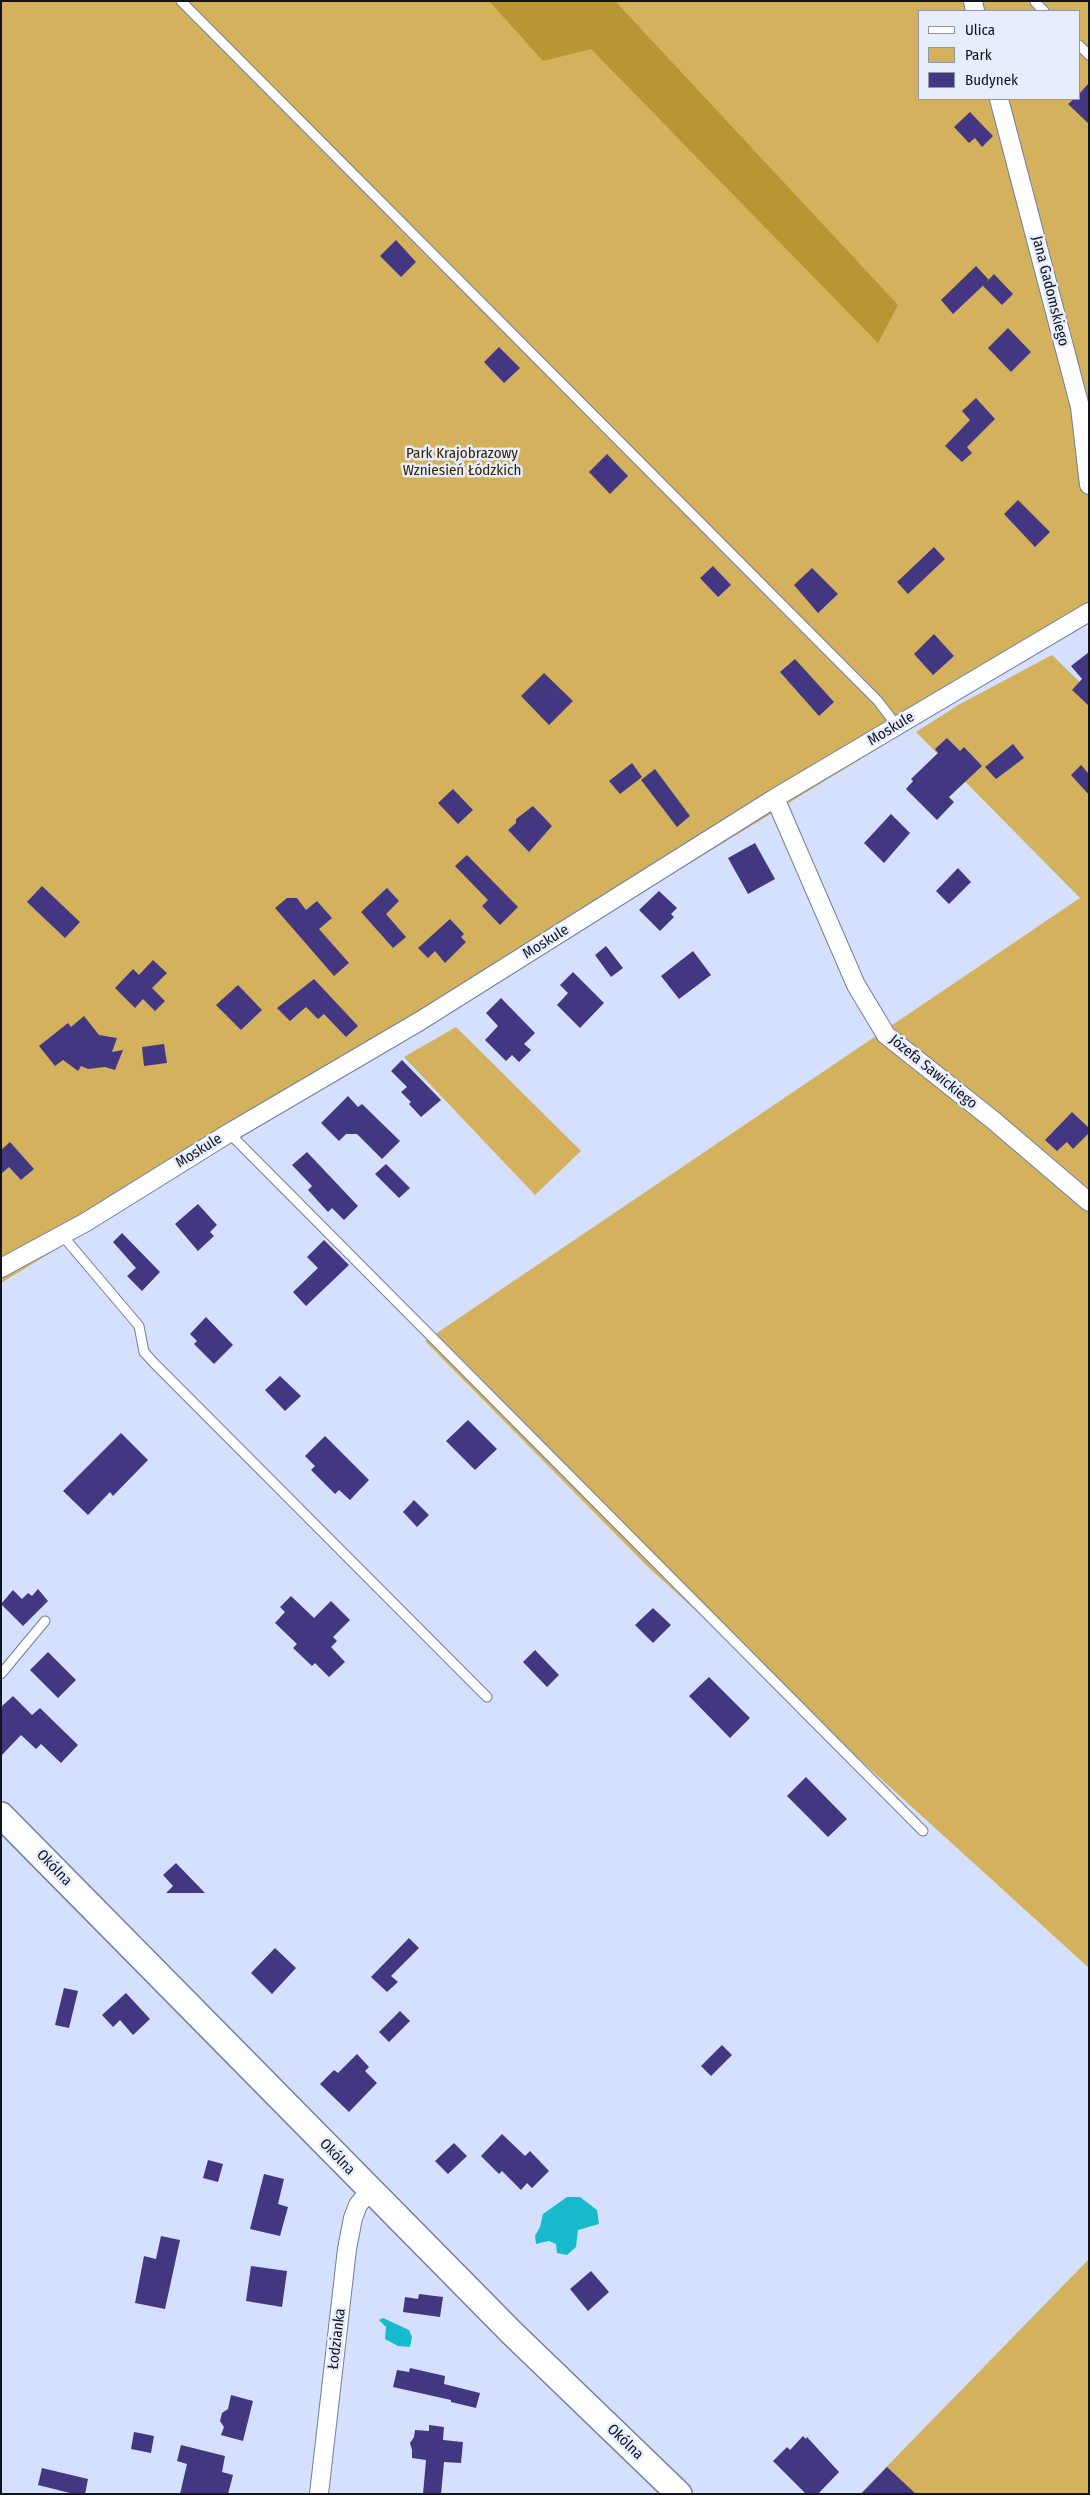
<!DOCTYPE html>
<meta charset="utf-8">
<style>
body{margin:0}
#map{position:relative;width:1090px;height:2495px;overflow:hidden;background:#d4e0fd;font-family:"Fira Sans Condensed",sans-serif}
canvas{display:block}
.frame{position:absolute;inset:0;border:2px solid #101521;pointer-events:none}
.legend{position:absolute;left:918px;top:10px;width:162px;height:90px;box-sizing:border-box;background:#e7edfc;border:1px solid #9197a4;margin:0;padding:6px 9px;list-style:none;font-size:15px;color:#101521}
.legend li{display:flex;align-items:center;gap:10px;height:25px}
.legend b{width:25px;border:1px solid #9197a4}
</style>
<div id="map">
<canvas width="1090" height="2495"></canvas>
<div class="frame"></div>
<ul class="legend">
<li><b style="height:6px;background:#fff"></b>Ulica</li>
<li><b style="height:14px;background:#d4b25d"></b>Park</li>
<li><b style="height:14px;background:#443782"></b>Budynek</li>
</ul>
</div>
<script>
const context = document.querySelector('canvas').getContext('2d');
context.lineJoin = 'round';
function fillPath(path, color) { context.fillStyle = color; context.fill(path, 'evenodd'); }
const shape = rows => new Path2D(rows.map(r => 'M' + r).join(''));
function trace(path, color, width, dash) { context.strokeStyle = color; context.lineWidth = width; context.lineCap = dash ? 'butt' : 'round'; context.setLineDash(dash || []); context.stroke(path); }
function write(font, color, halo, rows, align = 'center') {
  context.font = font + ' "Fira Sans Condensed",sans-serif'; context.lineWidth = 5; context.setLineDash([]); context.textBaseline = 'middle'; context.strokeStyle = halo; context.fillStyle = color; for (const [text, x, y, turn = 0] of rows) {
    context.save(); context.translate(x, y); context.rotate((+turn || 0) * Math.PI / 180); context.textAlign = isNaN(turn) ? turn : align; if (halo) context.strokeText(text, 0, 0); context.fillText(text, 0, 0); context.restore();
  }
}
fillPath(shape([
 [1,1,1089,1,1089,620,1,1283],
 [919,11,1079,11,1079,99,919,99],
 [1052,655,1089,691,1089,1968,648,1567,425,1341,1080,898,916,732,960,704],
 [456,1027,581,1151,535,1195,404,1057],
 [1089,2259,1089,2494,860,2494]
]), '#d4b25d');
fillPath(shape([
 [489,1,615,1,898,305,878,343,591,49,543,61]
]), '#ba9533');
fillPath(shape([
 [567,2197,580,2197,597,2210,599,2224,578,2230,576,2247,567,2255,557,2253,556,2244,549,2241,536,2244,535,2236,540,2227,543,2214],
 [383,2318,409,2330,412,2337,410,2347,398,2346,385,2339,386,2327,379,2320]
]), '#17bbce');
fillPath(shape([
 [1089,83,1089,124,1068,104,1074,99,1079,99,1079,94],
 [970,112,993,136,982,147,975,138,969,143,954,127],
 [396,240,416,262,401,277,380,256],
 [976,266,989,280,953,314,941,300],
 [994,274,1013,294,1002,305,983,286],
 [1008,328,1031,352,1011,372,988,348],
 [499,347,520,368,504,383,484,362],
 [976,398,995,419,967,447,972,453,962,462,945,446,970,420,962,411],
 [607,454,628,476,610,494,589,472],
 [1018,500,1050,532,1035,547,1004,514],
 [934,547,945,559,908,594,897,582],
 [713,566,731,585,718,597,700,578],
 [812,568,838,594,818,613,794,585],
 [934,634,954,656,933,675,914,654],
 [1089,652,1089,706,1072,690,1082,679,1071,666],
 [795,659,834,702,819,716,780,672],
 [544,673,573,701,549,725,521,696],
 [947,738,960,751,964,747,982,766,949,797,954,802,937,820,906,789,913,781,911,779,938,753,935,749],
 [1013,744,1024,758,996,779,985,767],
 [632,763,642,777,620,794,609,781],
 [1081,765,1089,774,1089,795,1071,775],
 [655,769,690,816,677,827,641,780],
 [453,789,473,810,458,824,438,803],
 [533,806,552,826,529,852,508,830,516,823,516,819],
 [891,814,910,833,884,863,864,843],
 [755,843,775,879,748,894,728,858],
 [467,855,518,907,500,925,482,906,488,900,455,866],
 [958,868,971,882,949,904,936,891],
 [42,886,80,922,65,938,27,902],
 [387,888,399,901,386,914,406,937,393,948,361,912],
 [659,891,677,908,671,914,674,917,660,931,639,910],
 [287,898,297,898,306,910,317,901,332,918,319,929,349,963,334,976,275,908],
 [450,919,464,934,461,937,466,942,445,963,435,951,428,958,418,948],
 [606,946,623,968,611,977,595,955],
 [693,951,711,975,679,999,661,976],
 [153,960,167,973,152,988,165,1001,155,1011,143,999,135,1008,115,988,133,969,139,975],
 [573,972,604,1003,580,1028,557,1005,568,993,560,985],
 [314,979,358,1026,346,1037,324,1014,318,1019,306,1007,290,1021,277,1008],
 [238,985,262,1010,241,1030,216,1005],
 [501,998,535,1033,524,1044,531,1050,519,1062,512,1055,506,1061,485,1040,498,1026,486,1013],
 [84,1016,99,1035,117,1038,112,1052,123,1050,115,1070,105,1067,88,1069,81,1066,78,1071,63,1060,55,1066,39,1046,68,1023,71,1027],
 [164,1044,167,1063,144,1066,142,1047],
 [402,1060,441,1100,421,1117,409,1104,411,1102,401,1092,407,1087,391,1071],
 [348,1096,358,1107,362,1104,400,1141,382,1159,357,1134,346,1134,339,1141,321,1123],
 [1072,1112,1089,1128,1089,1133,1073,1149,1067,1142,1057,1151,1045,1140],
 [10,1142,34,1169,21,1180,9,1167,1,1174,1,1150],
 [307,1152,358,1206,344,1220,332,1208,328,1212,308,1190,312,1186,292,1165],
 [386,1164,410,1188,399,1198,375,1174],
 [198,1204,217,1225,210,1232,214,1236,198,1251,175,1224],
 [122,1233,160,1272,142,1291,127,1276,136,1268,113,1242],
 [324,1240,349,1265,306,1306,293,1292,318,1268,307,1257],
 [206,1317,233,1345,214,1364,194,1344,197,1341,190,1334],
 [280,1376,301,1396,285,1411,265,1390],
 [468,1420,497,1449,475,1470,446,1441],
 [121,1433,148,1460,113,1496,110,1492,88,1515,63,1491],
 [325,1436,369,1480,350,1500,339,1490,335,1494,311,1470,315,1466,305,1456],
 [414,1500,429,1515,417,1527,403,1512],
 [38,1589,48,1601,23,1626,1,1604,13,1590,22,1599,28,1593,32,1596],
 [291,1596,314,1618,331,1601,350,1620,333,1637,337,1641,331,1647,345,1662,329,1677,315,1663,312,1666,293,1648,297,1644,275,1623,285,1612,280,1607],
 [653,1608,671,1625,653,1643,635,1625],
 [535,1650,559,1675,547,1687,523,1662],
 [48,1652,76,1680,58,1698,30,1670],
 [709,1677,750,1718,730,1738,689,1696],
 [13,1696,32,1715,40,1708,78,1745,61,1763,41,1744,36,1749,21,1735,1,1756,1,1707],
 [806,1777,847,1819,828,1837,787,1796],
 [176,1863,205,1893,166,1893,173,1886,163,1875],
 [409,1938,419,1948,391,1976,398,1982,387,1992,371,1977],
 [275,1948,296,1968,272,1994,251,1973],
 [64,1988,78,1991,69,2028,55,2025],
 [126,1993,150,2019,133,2035,120,2020,113,2027,102,2015],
 [400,2011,410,2021,389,2042,379,2032],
 [722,2045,732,2055,711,2076,701,2066],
 [357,2054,369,2067,365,2071,377,2083,349,2112,320,2084,334,2070,338,2073],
 [502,2134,525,2156,530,2151,549,2171,532,2188,527,2183,521,2190,502,2171,499,2174,481,2156],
 [454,2143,467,2156,448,2174,435,2161],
 [208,2160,223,2164,218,2182,203,2178],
 [264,2174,284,2179,278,2204,288,2207,280,2236,250,2229],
 [161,2236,180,2240,165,2309,135,2303,144,2256,156,2259],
 [251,2266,287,2271,282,2307,246,2301],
 [591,2271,609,2292,588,2311,570,2289],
 [419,2294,443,2297,440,2317,403,2312,405,2297,418,2299],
 [410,2368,445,2376,444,2384,480,2393,476,2408,451,2402,451,2400,393,2387,397,2370,409,2372],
 [231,2395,253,2401,243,2441,221,2435,224,2427,220,2421,222,2413,228,2409],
 [429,2425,444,2427,443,2440,463,2442,461,2463,444,2462,441,2494,423,2494,426,2460,412,2458,412,2450,410,2443,414,2437,415,2430,429,2431],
 [134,2432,154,2436,151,2453,131,2449],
 [803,2436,806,2439,807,2437,839,2472,818,2494,806,2494,773,2461,787,2447,790,2450],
 [181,2445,225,2456,222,2472,233,2475,228,2494,180,2494,187,2464,177,2461],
 [887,2467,916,2494,861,2494],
 [42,2468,88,2479,85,2494,74,2494,38,2485]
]), '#443782');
const lane = shape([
 [181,1,878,701,897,726],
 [1035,2,1044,11],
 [1079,45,1089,55],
 [229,1133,923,1831],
 [62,1235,139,1326,144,1352,154,1363,487,1697],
 [1,1674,45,1621]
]);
const street = shape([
 [973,1,975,11],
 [999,99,1080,407,1089,485],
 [775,798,856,985,886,1035,993,1120,1089,1202],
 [1,1268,86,1222,229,1133,420,1021,775,798,1089,612],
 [319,2494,347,2249,353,2218,358,2205,370,2190]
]);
const secondary = shape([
 [1,1815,512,2333,679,2494]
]);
trace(lane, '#717e9e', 11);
trace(street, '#717e9e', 20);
trace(secondary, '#717e9e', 28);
trace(lane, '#fff', 9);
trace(street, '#fff', 18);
trace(secondary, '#fff', 25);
write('15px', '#101521', '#e7edfc', [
 ["Jana Gadomskiego",1050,291,76],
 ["Moskule",891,729,-31],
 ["Moskule",546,942,-32],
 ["Józefa Sawickiego",933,1072,39],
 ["Moskule",199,1151,-32],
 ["Okólna",54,1868,46],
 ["Okólna",337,2157,46],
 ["Łodzianka",337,2339,-83],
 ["Okólna",625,2442,44]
]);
write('15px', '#362700', '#e7edfc', [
 ["Park Krajobrazowy",462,454],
 ["Wzniesień Łódzkich",462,471]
]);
</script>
